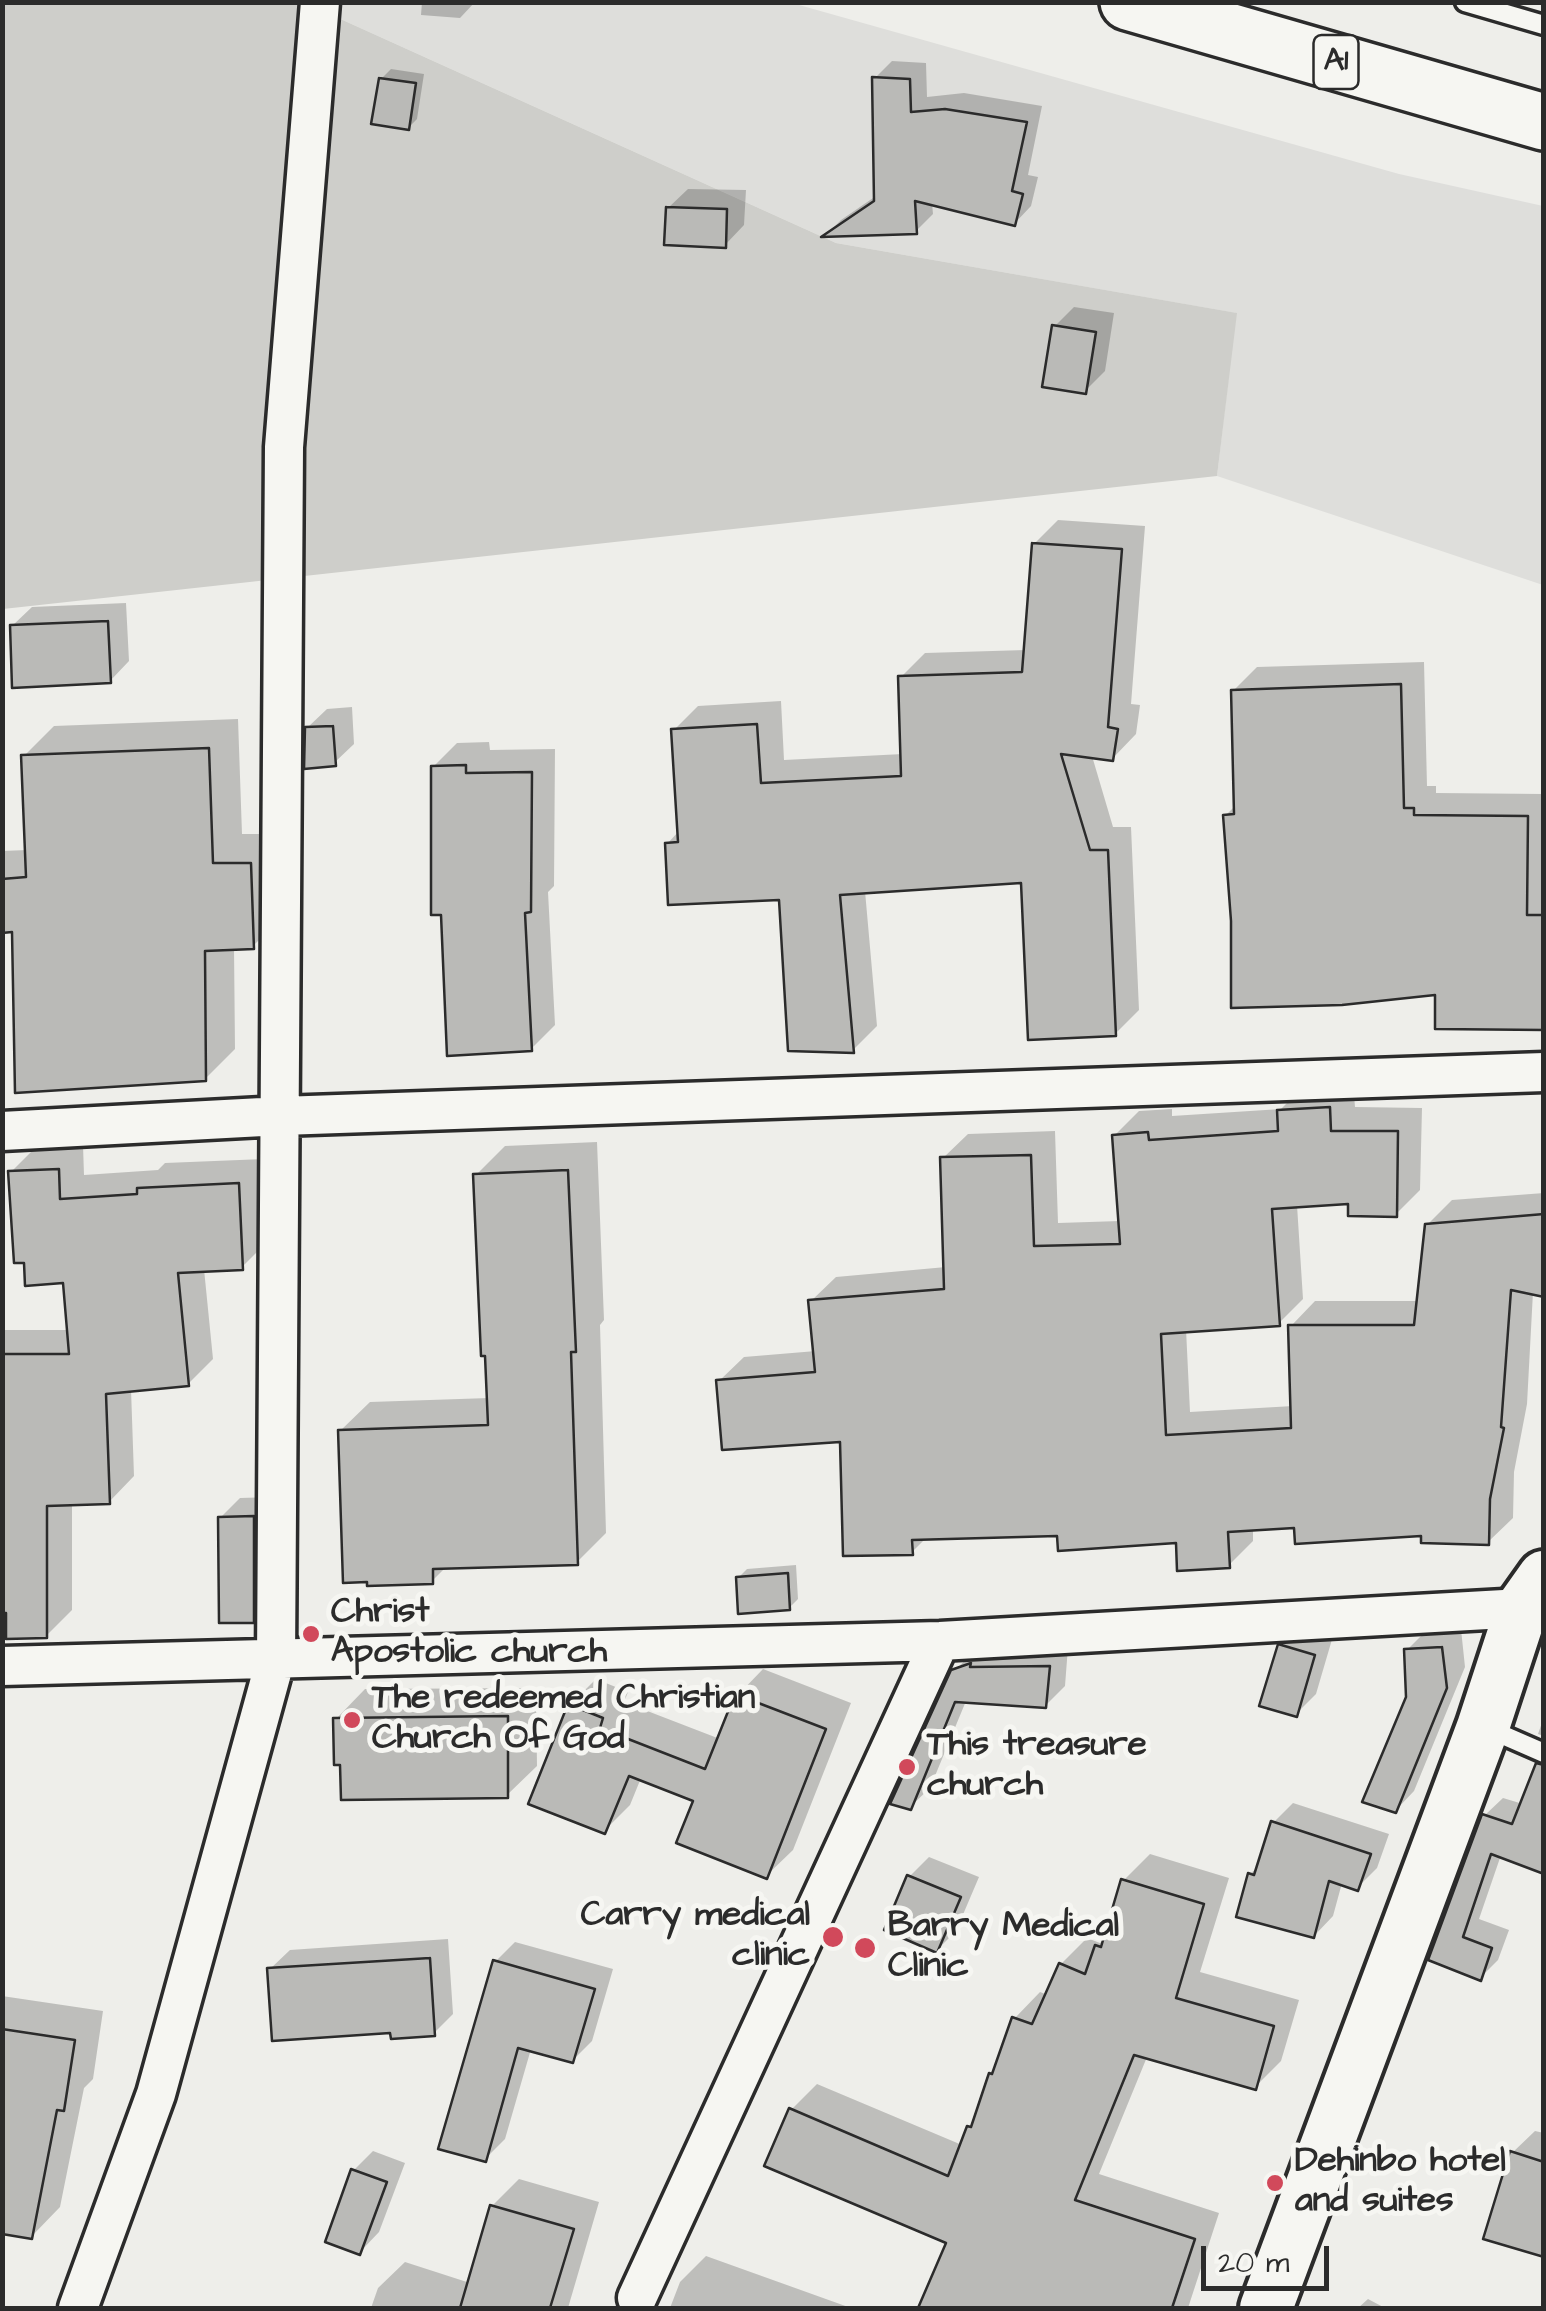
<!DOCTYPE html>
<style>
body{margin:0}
#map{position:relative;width:1546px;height:2311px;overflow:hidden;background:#eeeeea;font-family:"Architects Daughter",sans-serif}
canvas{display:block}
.frame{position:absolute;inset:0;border:5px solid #2b2b2b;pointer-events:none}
.scale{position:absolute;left:1201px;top:2246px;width:128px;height:45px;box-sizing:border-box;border:5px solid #2b2b2b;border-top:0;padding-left:12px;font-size:30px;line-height:35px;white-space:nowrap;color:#2b2b2b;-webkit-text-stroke:8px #f6f6f2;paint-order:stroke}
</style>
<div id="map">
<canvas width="1546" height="2311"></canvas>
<div class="frame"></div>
<div class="scale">20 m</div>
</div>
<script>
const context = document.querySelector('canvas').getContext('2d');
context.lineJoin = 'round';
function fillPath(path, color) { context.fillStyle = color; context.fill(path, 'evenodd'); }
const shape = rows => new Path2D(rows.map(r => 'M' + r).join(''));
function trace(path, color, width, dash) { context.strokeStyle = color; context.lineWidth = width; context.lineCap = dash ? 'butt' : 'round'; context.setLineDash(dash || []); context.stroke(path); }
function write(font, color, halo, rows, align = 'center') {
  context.font = font + ' "Architects Daughter",sans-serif'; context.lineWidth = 10; context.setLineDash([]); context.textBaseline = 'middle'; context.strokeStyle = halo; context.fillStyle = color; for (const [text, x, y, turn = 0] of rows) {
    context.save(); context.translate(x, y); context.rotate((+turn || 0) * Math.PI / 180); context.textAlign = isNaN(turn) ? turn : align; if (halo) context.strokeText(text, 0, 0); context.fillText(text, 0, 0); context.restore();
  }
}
fillPath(shape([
 [305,3,792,3,1399,174,1543,206,1543,585,1217,476,1236,313,836,243]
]), '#dededb');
fillPath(shape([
 [2,3,305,3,836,243,1237,313,1217,476,3,609]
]), '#cececa');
fillPath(shape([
 [422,2,475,2,460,18,421,15],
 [892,61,926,63,927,97,964,93,1042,106,1028,175,1038,177,1031,206,1014,224,932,203,933,214,915,232,827,234,841,220,876,196,875,78],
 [391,69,424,74,417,119,408,128,381,79],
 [688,189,746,190,744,225,725,245,668,208],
 [1074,307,1114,313,1105,371,1085,391,1055,326],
 [1058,520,1145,526,1131,704,1140,705,1136,734,1112,759,1092,756,1113,827,1131,827,1139,1010,1115,1034,1024,880,865,891,877,1026,853,1050,781,898,667,844,679,831,674,730,698,706,781,701,784,760,903,754,901,677,925,653,1026,650,1034,544],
 [126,603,129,661,110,681,12,626,32,607],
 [1424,662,1427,786,1436,786,1436,793,1544,794,1544,1028,1233,921,1225,816,1236,805,1233,691,1257,667],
 [352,707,354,744,334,763,307,728,327,709],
 [238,719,242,834,280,834,283,916,253,946,234,947,235,1049,205,1079,15,930,2,930,2,851,27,850,24,756,54,726],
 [489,742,490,750,555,749,554,886,548,892,555,1025,531,1049,433,767,457,743],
 [1353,1083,1355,1107,1422,1108,1420,1190,1396,1214,1351,1201,1297,1205,1303,1299,1278,1324,1186,1329,1190,1412,1293,1406,1291,1326,1315,1301,1419,1301,1427,1225,1452,1200,1544,1193,1544,1294,1533,1292,1527,1404,1514,1472,1513,1518,1488,1542,1424,1534,1297,1526,1253,1528,1253,1541,1229,1565,1178,1540,1059,1533,926,1538,912,1552,843,1439,719,1381,744,1357,816,1351,811,1301,836,1277,946,1267,943,1158,968,1134,1055,1131,1058,1223,1120,1221,1114,1136,1139,1111,1172,1109,1172,1116,1281,1109,1304,1086],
 [597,1142,604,1320,600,1325,606,1533,577,1562,447,1566,432,1581,340,1431,370,1402,489,1398,476,1175,505,1146],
 [83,1145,84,1175,158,1170,165,1163,264,1159,267,1242,242,1267,204,1269,213,1359,188,1384,131,1389,134,1476,109,1502,72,1503,72,1610,46,1636,8,1610,2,1611,2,1330,69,1330,65,1280,11,1172,36,1147],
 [273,1497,272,1600,253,1620,220,1518,240,1498],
 [796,1565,798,1599,789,1608,738,1578,747,1569],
 [1299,1626,1333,1636,1316,1694,1296,1714,1280,1646],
 [1461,1629,1465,1667,1414,1791,1395,1811,1409,1697,1407,1650,1426,1631],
 [1068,1647,1065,1686,1046,1705,966,1701,930,1788,910,1807,953,1672,974,1652],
 [763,1669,851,1703,793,1850,766,1876,696,1799,641,1778,630,1805,604,1831,570,1705,596,1679,628,1692,624,1702,720,1739,737,1696],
 [536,1688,537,1766,507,1795,336,1719,365,1689],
 [1544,1717,1544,1736,1538,1734],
 [1503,1798,1523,1804,1501,1855,1479,1919,1509,1930,1498,1960,1480,1978,1431,1958,1485,1815],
 [1293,1803,1389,1834,1377,1868,1357,1888,1342,1883,1333,1916,1314,1936,1250,1874,1259,1866,1274,1822],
 [1150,1854,1229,1878,1200,1972,1299,2000,1281,2061,1255,2087,1147,2057,1099,2174,1219,2213,1188,2308,921,2308,949,2242,791,2110,817,2084,962,2145,969,2127,976,2120,992,2074,997,2069,1014,2019,1040,1992,1048,1995,1061,1964,1087,1938,1100,1943,1106,1937,1124,1880],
 [929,1857,979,1877,956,1931,937,1950,910,1876],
 [448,1939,453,2014,433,2034,393,2030,270,1969,290,1950],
 [515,1942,613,1969,592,2041,573,2060,531,2049,505,2139,485,2159,496,1961],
 [2,1996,103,2011,93,2079,84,2088,60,2207,31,2237,2,2231],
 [1535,2131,1544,2133,1544,2255,1512,2153],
 [373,2151,405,2163,379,2232,360,2252,353,2171],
 [519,2179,599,2202,568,2308,371,2308,378,2288,405,2262,470,2283,492,2206],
 [706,2256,851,2308,670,2308,680,2282],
 [1368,2299,1385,2308,1358,2308]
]), '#0003');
const building = shape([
 [872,77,910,79,911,112,945,109,1027,122,1012,191,1023,194,1015,226,915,201,917,234,821,237,874,201,872,77],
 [379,78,416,83,409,130,371,124,379,78],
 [666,207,727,209,726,248,664,245,666,207],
 [1052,325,1096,332,1086,394,1042,387,1052,325],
 [1032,543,1122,549,1108,727,1118,729,1113,761,1061,754,1090,850,1108,850,1116,1036,1028,1040,1021,883,840,895,854,1053,788,1051,779,900,668,905,665,843,678,842,671,729,757,724,761,783,901,776,898,676,1022,672,1032,543],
 [108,621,111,683,12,688,10,625,108,621],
 [1401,684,1404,808,1414,808,1414,815,1528,816,1527,915,1544,915,1544,1030,1435,1029,1435,995,1342,1005,1231,1008,1231,921,1223,815,1234,814,1231,690,1401,684],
 [333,726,336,766,304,769,305,727,333,726],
 [209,748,213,863,251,863,254,949,205,951,206,1081,15,1093,12,932,2,933,2,879,26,877,21,755,209,748],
 [466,765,466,773,532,772,531,912,525,913,532,1051,447,1056,441,915,431,915,431,766,466,765],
 [1330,1107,1331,1131,1398,1131,1397,1217,1348,1216,1348,1204,1272,1209,1280,1326,1161,1334,1166,1435,1291,1428,1288,1325,1414,1325,1425,1224,1544,1214,1544,1297,1511,1290,1501,1427,1504,1428,1490,1499,1489,1545,1421,1543,1421,1536,1295,1544,1294,1528,1228,1532,1230,1568,1177,1571,1176,1543,1058,1551,1057,1536,912,1540,913,1555,843,1556,840,1442,722,1450,716,1380,815,1372,808,1300,944,1289,940,1157,1031,1155,1034,1246,1120,1244,1112,1135,1148,1132,1149,1140,1278,1131,1277,1110,1330,1107],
 [59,1169,60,1199,137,1194,137,1188,239,1183,243,1270,178,1273,189,1386,106,1394,110,1504,47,1506,47,1638,6,1639,6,1613,2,1613,2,1354,69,1354,63,1283,25,1286,24,1263,14,1263,8,1171,59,1169],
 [568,1170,576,1352,571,1352,578,1565,433,1569,433,1584,367,1586,367,1582,343,1583,338,1430,488,1425,485,1356,481,1356,473,1174,568,1170],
 [254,1516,254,1623,219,1623,218,1517,254,1516],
 [788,1573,790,1610,738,1614,736,1577,788,1573],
 [1278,1644,1315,1655,1297,1717,1259,1706,1278,1644],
 [1442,1647,1447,1688,1396,1813,1362,1802,1406,1697,1404,1649,1442,1647],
 [971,1663,970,1667,1050,1666,1046,1708,955,1702,911,1810,890,1804,951,1670,971,1663],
 [735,1694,826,1729,767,1879,676,1843,693,1801,629,1776,605,1834,528,1804,568,1704,603,1718,600,1728,705,1769,735,1694],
 [508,1716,508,1798,341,1800,340,1765,334,1765,333,1718,508,1716],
 [1536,1763,1544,1765,1544,1874,1491,1854,1463,1937,1492,1948,1481,1981,1428,1960,1482,1814,1512,1824,1536,1763],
 [1271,1821,1371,1854,1358,1891,1329,1881,1314,1938,1236,1917,1248,1873,1254,1875,1271,1821],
 [907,1875,961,1897,937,1953,884,1930,907,1875],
 [1121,1879,1204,1904,1176,1998,1274,2026,1256,2090,1134,2055,1075,2200,1195,2239,1172,2308,918,2308,946,2243,764,2166,789,2108,948,2176,967,2126,971,2127,989,2073,992,2074,1012,2017,1032,2024,1059,1963,1085,1974,1095,1945,1101,1947,1121,1879],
 [430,1958,435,2036,391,2039,390,2033,272,2041,267,1968,430,1958],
 [493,1960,595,1989,573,2063,518,2048,486,2162,438,2149,493,1960],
 [2,2029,75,2040,64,2111,57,2110,32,2239,2,2234,2,2029],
 [1510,2151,1544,2162,1544,2257,1483,2239,1510,2151],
 [351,2169,387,2182,360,2255,325,2242,351,2169],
 [490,2205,574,2229,550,2308,460,2308,490,2205]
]);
fillPath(building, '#babab7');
trace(building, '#2b2b2b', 2.5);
const lane = shape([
 [1465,2,1544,25],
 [1489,1729,1544,1753]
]);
const street = shape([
 [2,1131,281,1116,1544,1072],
 [2,1666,940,1641,1522,1608],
 [637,2298,940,1641],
 [78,2308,156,2094,276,1658,284,447,320,2]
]);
const secondary = shape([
 [1266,2308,1483,1727,1522,1608,1544,1577]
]);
const highway = shape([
 [1128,2,1544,122]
]);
trace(lane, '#2b2b2b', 25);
trace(street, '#2b2b2b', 45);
trace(secondary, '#2b2b2b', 60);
trace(highway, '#2b2b2b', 62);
trace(lane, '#f6f6f2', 18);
trace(street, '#f6f6f2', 38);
trace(secondary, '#f6f6f2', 52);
trace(highway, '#f6f6f2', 55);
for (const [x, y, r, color] of [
 [311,1634,10,"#d1495b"],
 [352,1720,10,"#d1495b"],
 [907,1767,10,"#d1495b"],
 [833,1937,12,"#d1495b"],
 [865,1948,12,"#d1495b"],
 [1275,2183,10,"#d1495b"]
]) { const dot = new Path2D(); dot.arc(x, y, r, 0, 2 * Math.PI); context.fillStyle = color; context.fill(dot); trace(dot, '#f6f6f2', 4); }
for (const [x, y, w] of [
 [1336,62,45]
]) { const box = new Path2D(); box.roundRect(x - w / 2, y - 27, w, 54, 8); context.fillStyle = '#f6f6f2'; context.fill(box); trace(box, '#2b2b2b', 2.5); }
write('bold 32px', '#2b2b2b', null, [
 ["A1",1336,62]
]);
write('bold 35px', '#2b2b2b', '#f6f6f2', [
 ["Christ",331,1614],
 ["Apostolic church",331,1654],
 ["The redeemed Christian",372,1700],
 ["Church Of God",372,1740],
 ["This treasure",927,1747],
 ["church",927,1787],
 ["Carry medical",810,1917,"right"],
 ["clinic",810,1957,"right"],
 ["Barry Medical",888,1928],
 ["Clinic",888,1968],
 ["Dehinbo hotel",1295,2163],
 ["and suites",1295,2203]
], 'left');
</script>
